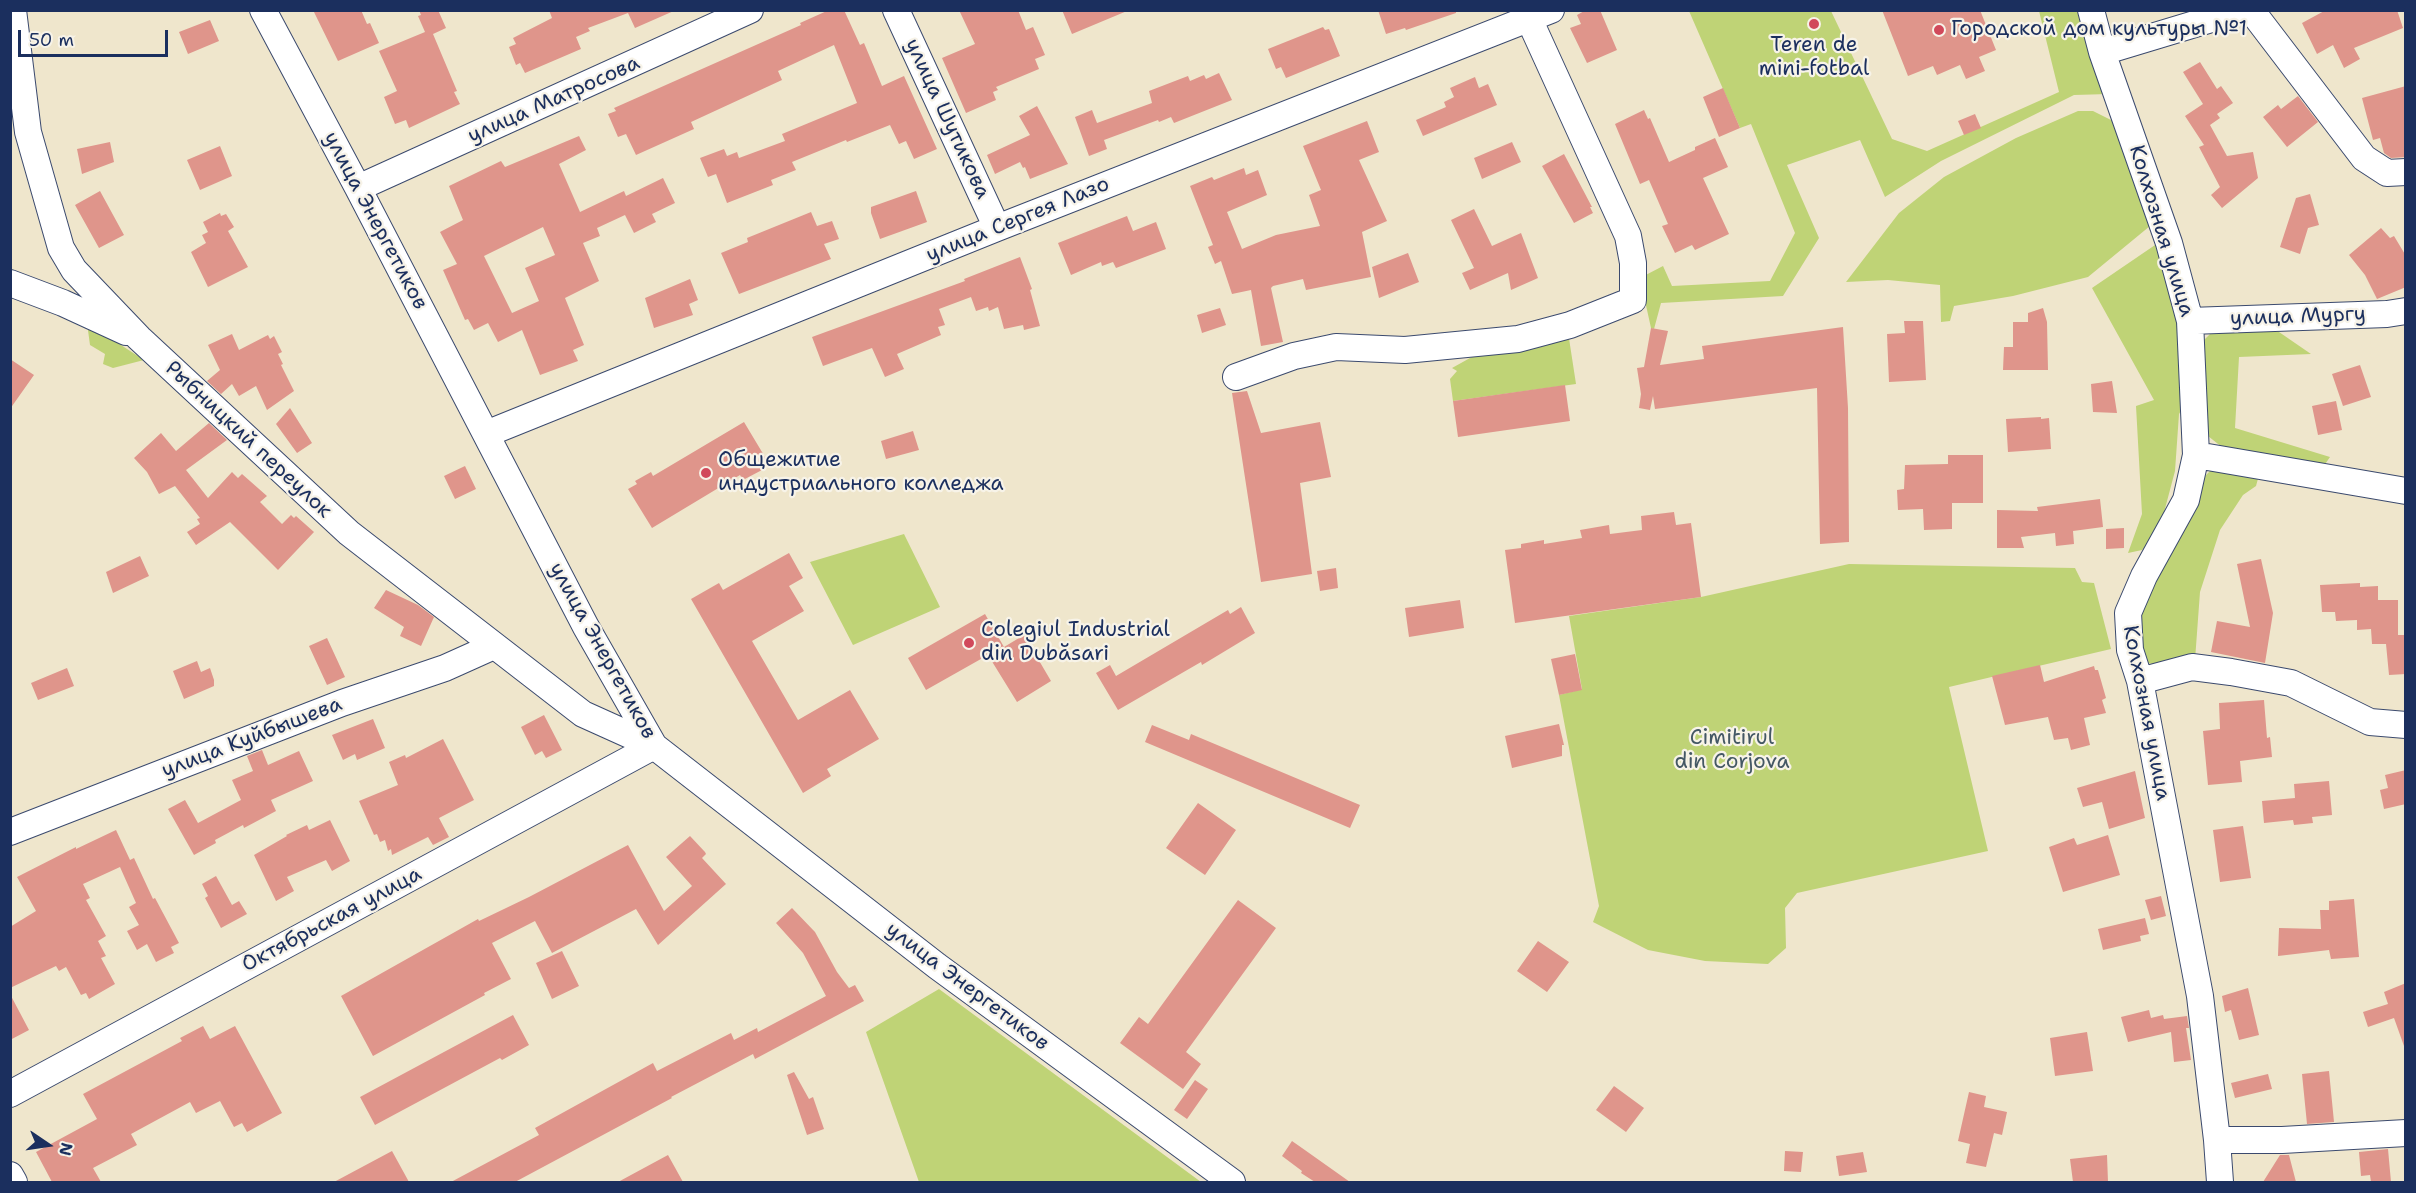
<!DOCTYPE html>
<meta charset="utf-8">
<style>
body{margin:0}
#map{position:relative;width:2416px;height:1193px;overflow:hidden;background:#efe6cc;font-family:"Shantell Sans",sans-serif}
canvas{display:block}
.frame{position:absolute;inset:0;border:12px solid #1b2f5e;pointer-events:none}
.north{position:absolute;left:18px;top:1115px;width:60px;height:60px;-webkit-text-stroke:4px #f7f3e8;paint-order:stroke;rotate:103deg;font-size:16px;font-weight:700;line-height:24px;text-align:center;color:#1b2f5e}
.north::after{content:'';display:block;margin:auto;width:21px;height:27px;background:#1b2f5e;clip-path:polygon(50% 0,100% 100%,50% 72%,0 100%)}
.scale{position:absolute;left:18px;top:30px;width:150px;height:27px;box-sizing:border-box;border:3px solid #1b2f5e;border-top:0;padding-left:8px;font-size:18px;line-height:21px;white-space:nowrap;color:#1b2f5e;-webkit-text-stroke:4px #f7f3e8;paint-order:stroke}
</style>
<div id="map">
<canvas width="2416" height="1193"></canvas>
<div class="frame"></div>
<div class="north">N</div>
<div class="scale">50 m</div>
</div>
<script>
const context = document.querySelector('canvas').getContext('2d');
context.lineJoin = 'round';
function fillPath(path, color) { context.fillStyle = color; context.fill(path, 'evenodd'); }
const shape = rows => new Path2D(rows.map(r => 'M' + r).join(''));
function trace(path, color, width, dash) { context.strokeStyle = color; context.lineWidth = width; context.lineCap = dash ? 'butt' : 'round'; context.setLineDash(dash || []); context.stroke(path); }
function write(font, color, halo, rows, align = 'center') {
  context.font = font + ' "Shantell Sans",sans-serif'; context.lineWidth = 4.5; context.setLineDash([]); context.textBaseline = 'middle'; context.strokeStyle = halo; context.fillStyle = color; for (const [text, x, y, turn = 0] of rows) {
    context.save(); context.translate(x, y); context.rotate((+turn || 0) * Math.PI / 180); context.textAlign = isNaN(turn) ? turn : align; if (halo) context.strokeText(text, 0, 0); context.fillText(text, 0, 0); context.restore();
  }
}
fillPath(shape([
 [1689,11,1831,11,1892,139,1927,151,2059,92,2039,11,2081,11,2109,94,2074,95,1941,161,1885,197,1860,140,1787,165,1819,238,1783,296,1661,303,1654,329,1651,328,1640,278,1663,266,1672,286,1770,281,1795,233,1751,124,1740,128],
 [2078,111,2093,111,2117,123,2150,226,2088,277,2013,296,1954,306,1950,321,1941,322,1940,285,1888,280,1846,282,1899,213,1944,177,2016,138],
 [2158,243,2183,341,2185,404,2179,414,2175,471,2158,535,2142,550,2128,553,2142,514,2136,406,2154,400,2092,288],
 [87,323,144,360,113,368,103,364,105,354,90,345],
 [2217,327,2279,332,2311,354,2239,357,2235,428,2330,457,2321,470,2232,455,2208,436,2203,341],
 [1568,332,1576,384,1453,401,1450,379,1457,371,1452,368,1479,353],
 [2214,467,2259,475,2256,486,2243,495,2220,530,2200,592,2195,660,2164,665,2145,663,2139,620,2151,580,2204,477],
 [904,534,940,607,853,645,810,562],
 [1849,564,2075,568,2082,582,2094,583,2111,649,1949,687,1988,851,1797,893,1785,908,1786,948,1768,964,1705,961,1648,950,1593,922,1599,906,1559,695,1582,689,1569,616,1701,597],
 [939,989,1201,1182,919,1182,866,1032]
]), '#bfd376');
fillPath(shape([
 [313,10,361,10,367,24,370,23,379,43,338,61],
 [419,10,438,10,446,28,433,34,457,91,454,92,460,104,409,128,406,120,395,124,384,97,397,91,379,51,425,32,418,16,421,15],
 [549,10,676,10,635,28,628,13,588,28,590,31,576,37,581,49,525,73,520,63,516,65,509,47,516,44,513,38,552,18],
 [829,10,844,10,860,45,864,43,882,86,904,76,937,149,914,159,906,141,899,144,890,125,847,142,846,140,792,162,796,170,771,180,773,185,727,203,716,174,708,177,700,158,724,149,727,156,737,152,739,158,785,141,782,134,857,103,834,45,778,71,782,80,691,122,694,129,636,155,626,134,618,137,608,114,616,111,614,108,801,25,800,23],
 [959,10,1018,10,1026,30,1033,27,1045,55,1035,59,1039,69,996,87,998,90,993,92,996,100,966,113,942,58,975,44],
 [1062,10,1127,10,1127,11,1072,34],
 [1378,10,1456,10,1456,13,1406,30,1405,28,1386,34],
 [1586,10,1600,10,1617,50,1587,63,1570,28,1581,24,1577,15],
 [1882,10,1980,10,1996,50,1979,57,1985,71,1966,79,1960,65,1937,75,1933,66,1908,76],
 [2326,10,2397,10,2403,28,2354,48,2360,59,2344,68,2333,45,2317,54,2302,23],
 [210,20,219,41,188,54,179,32],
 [1323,27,1325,30,1329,29,1340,56,1286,78,1281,67,1276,69,1268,49],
 [2200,62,2217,89,2221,86,2233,103,2217,114,2220,118,2210,125,2227,156,2253,152,2258,178,2222,208,2211,195,2220,187,2199,147,2204,145,2185,116,2203,104,2183,72],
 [1219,73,1232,100,1174,123,1171,117,1159,122,1158,120,1104,140,1107,149,1089,156,1075,117,1092,110,1097,123,1152,103,1149,91,1188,76,1190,81,1204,75,1206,79],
 [1475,77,1479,88,1488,84,1497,105,1423,136,1416,120,1446,107,1444,102,1454,97,1450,88],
 [2406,86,2406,157,2391,158,2384,153,2380,138,2373,140,2362,98],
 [1723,88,1740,128,1719,137,1703,97],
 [2298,96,2318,122,2287,147,2263,117,2278,105,2281,109],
 [1037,106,1068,164,1030,179,1025,167,1023,168,1020,162,995,174,987,155,1030,135,1019,116],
 [1644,110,1648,119,1650,118,1669,162,1695,150,1695,147,1715,138,1728,167,1703,178,1729,234,1695,250,1692,245,1675,253,1662,226,1668,224,1649,180,1640,184,1615,124],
 [1975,114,1981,128,1964,135,1958,121],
 [1367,121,1379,152,1359,160,1387,221,1362,232,1371,277,1306,290,1303,279,1273,286,1271,288,1283,342,1261,346,1251,290,1232,294,1221,261,1215,264,1208,247,1213,245,1190,186,1212,177,1214,180,1244,168,1246,175,1258,170,1267,195,1227,212,1242,249,1276,235,1320,226,1309,195,1321,190,1303,146],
 [579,136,586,150,559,164,580,212,624,191,626,196,663,178,675,203,652,214,656,222,634,233,625,215,597,228,600,236,583,243,599,281,565,298,584,345,573,350,578,361,540,375,522,330,498,342,488,323,474,330,468,319,465,320,443,270,457,264,440,232,463,220,449,186,501,161,505,167],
 [543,227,555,255,525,268,539,301,512,313,484,256],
 [110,142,114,162,82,174,77,149],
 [1512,142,1521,162,1482,179,1474,158],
 [220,146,232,176,200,190,187,160],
 [1564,154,1592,207,1590,207,1593,213,1574,223,1542,166],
 [100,191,124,235,99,248,75,205],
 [916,191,927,222,880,239,871,213,871,207],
 [2310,194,2319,225,2308,228,2300,254,2280,247,2296,198],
 [1474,209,1492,246,1521,233,1538,278,1511,290,1508,273,1470,290,1462,273,1474,268,1451,220],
 [811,212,817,226,832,221,839,239,824,244,831,259,739,294,721,253,748,242,747,238],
 [220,213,221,216,226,214,234,227,228,231,248,267,208,287,191,252,206,243,202,235,208,232,203,222],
 [1127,216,1133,231,1156,222,1166,249,1116,268,1113,262,1102,266,1101,262,1071,275,1058,243],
 [2381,228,2390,238,2394,236,2406,256,2406,287,2377,299,2365,275,2349,255],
 [1408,253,1419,282,1379,298,1372,267],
 [1020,257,1032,289,1030,290,1040,326,1024,330,1023,325,1004,329,998,307,989,311,988,307,976,311,971,297,939,309,945,325,938,327,941,335,897,354,904,369,885,377,872,348,823,366,812,337,965,281,964,279],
 [690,279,698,300,689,304,693,315,654,328,645,298],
 [1220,308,1226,325,1202,333,1197,315],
 [2043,308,2047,322,2048,370,2003,370,2004,347,2013,347,2013,322,2028,322,2028,313],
 [1904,321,1923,321,1926,380,1889,382,1887,334,1905,333],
 [1843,327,1848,408,1849,542,1820,544,1817,388,1655,409,1653,396,1650,410,1639,408,1641,394,1637,368,1644,367,1651,328,1668,331,1660,365,1704,359,1702,346],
 [232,334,239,350,268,335,270,339,274,336,282,352,278,354,283,364,281,365,294,391,267,410,256,386,239,396,232,384,221,394,207,381,220,370,208,345],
 [10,359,34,375,10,409],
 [2360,365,2371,397,2343,406,2332,374],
 [2112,381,2117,413,2093,412,2091,384],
 [1565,385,1570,421,1458,437,1453,401],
 [1247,391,1261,433,1320,422,1331,477,1300,483,1312,574,1261,582,1232,393],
 [2336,401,2342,430,2318,435,2312,406],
 [290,408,312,443,297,453,276,424],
 [2041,417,2041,419,2049,418,2051,449,2008,452,2006,419],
 [744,422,768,462,760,466,762,470,743,480,740,475,652,528,628,489,637,484,635,481,651,472,653,476],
 [209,423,227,440,186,470,208,498,232,472,238,478,242,474,267,496,260,502,282,524,291,515,294,518,296,516,314,532,278,570,230,522,196,545,187,532,200,524,197,519,200,518,175,486,159,494,147,472,134,458,161,433,176,451],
 [913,431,919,450,886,459,881,441],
 [1948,455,1983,455,1983,503,1952,503,1952,529,1924,530,1923,509,1898,510,1897,490,1904,489,1905,465,1948,464],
 [465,466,476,489,455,499,444,476],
 [2100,499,2103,527,2073,531,2074,544,2056,546,2055,533,2021,537,2024,548,1997,548,1997,510,2038,511,2037,507],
 [1674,512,1676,525,1691,523,1701,597,1515,623,1505,550,1521,548,1521,544,1544,540,1544,544,1582,538,1580,530,1609,525,1610,534,1642,530,1641,516],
 [2124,528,2124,548,2106,549,2106,529],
 [789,553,803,578,789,586,804,611,752,641,798,720,850,690,879,739,827,769,831,776,803,793,691,599,719,583,723,590],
 [140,556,149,576,113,593,106,572],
 [2261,559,2273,613,2265,663,2211,652,2217,621,2250,627,2237,564],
 [1336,568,1338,588,1320,591,1317,571],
 [2360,583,2360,587,2378,586,2378,600,2398,600,2398,635,2406,635,2406,674,2389,675,2386,644,2372,644,2371,629,2357,630,2357,620,2336,621,2335,612,2322,612,2320,585],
 [386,590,418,605,434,617,421,646,400,636,404,627,374,608],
 [1460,600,1464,628,1409,637,1405,608],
 [1241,607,1255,633,1202,665,1201,662,1118,710,1096,673,1110,665,1116,676,1228,610,1230,614],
 [985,614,1004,647,1024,635,1051,681,1017,702,988,655,926,690,908,658],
 [327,638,345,677,327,685,309,646],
 [1575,654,1582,690,1559,695,1551,659],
 [197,661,201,672,210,668,214,680,214,686,184,699,173,671],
 [2040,665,2044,682,2094,666,2095,670,2098,670,2106,698,2102,700,2106,713,2084,718,2090,745,2071,750,2068,738,2054,740,2048,717,2005,725,1992,676],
 [67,668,74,686,38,700,31,683],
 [2264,700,2267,738,2270,737,2272,757,2240,761,2242,782,2208,785,2203,731,2220,729,2219,703],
 [544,715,562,750,546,758,542,751,535,755,521,727],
 [373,719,385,748,357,760,355,754,343,760,332,735],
 [1559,724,1564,745,1562,745,1562,756,1512,768,1505,736],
 [1152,725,1189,740,1191,734,1360,805,1350,828,1145,742],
 [443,739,474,800,439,818,449,837,433,845,428,837,392,855,391,849,388,851,385,840,380,842,377,834,374,835,359,801,398,785,389,762,405,755,406,758],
 [262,750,268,765,299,751,313,781,271,800,276,811,244,828,243,825,215,840,216,843,194,855,168,809,185,800,198,823,241,800,232,780,253,771,247,756],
 [2406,770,2406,804,2384,809,2380,790,2388,788,2385,775],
 [2135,771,2145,818,2109,829,2102,802,2083,807,2077,788],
 [2329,781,2332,815,2312,817,2313,823,2294,825,2293,820,2264,823,2262,801,2295,798,2294,784],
 [1198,803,1236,830,1205,875,1166,848],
 [330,820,350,861,332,871,326,860,287,877,294,891,276,901,254,855,287,836,286,835,307,825,309,830],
 [2243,826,2251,878,2220,882,2213,830],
 [116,830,130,860,134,858,153,899,155,898,179,943,171,947,174,953,156,962,147,944,137,950,127,931,139,925,129,907,136,903,120,867,83,884,90,898,86,900,106,936,98,941,106,956,101,958,115,984,89,999,86,993,81,995,66,967,59,971,56,966,10,988,10,927,36,911,17,877,76,847,76,849],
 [2108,835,2120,875,2063,892,2049,847,2074,838,2077,845],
 [690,836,705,852,706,854,702,858,726,884,658,945,636,909,552,953,535,921,492,943,511,979,484,993,485,995,373,1056,341,996,478,919,479,921,529,897,628,845,664,911,692,886,666,857],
 [216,876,232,905,239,901,247,914,221,928,205,898,208,896,202,884],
 [2161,896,2166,916,2151,920,2145,900],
 [2354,899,2359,957,2331,959,2329,950,2278,956,2279,928,2321,929,2320,910,2329,910,2329,901],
 [1238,900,1276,928,1186,1052,1201,1064,1183,1089,1120,1043,1139,1017,1148,1024],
 [792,908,815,932,837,972,849,988,855,985,864,1001,755,1059,753,1054,671,1097,672,1098,515,1182,451,1182,539,1135,535,1128,653,1063,657,1071,731,1033,734,1040,757,1028,758,1032,826,996,803,953,776,923],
 [2145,918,2149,934,2140,936,2141,941,2103,950,2098,929],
 [1538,941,1569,962,1547,992,1517,971],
 [562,951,579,986,552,999,536,963],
 [2406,983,2406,1046,2404,1046,2394,1018,2368,1027,2363,1012,2388,1004,2384,992],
 [2248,988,2259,1035,2239,1040,2231,1010,2225,1012,2222,996],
 [10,994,29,1030,10,1040],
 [2149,1010,2151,1018,2163,1015,2164,1019,2187,1016,2189,1028,2186,1028,2191,1060,2174,1062,2171,1032,2128,1042,2121,1017],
 [513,1015,529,1045,502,1060,500,1058,375,1125,360,1097],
 [203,1026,210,1039,235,1026,282,1113,247,1132,242,1123,234,1127,220,1101,196,1113,190,1102,131,1134,137,1145,93,1168,101,1182,52,1182,36,1152,97,1119,83,1094,182,1041,180,1038],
 [2087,1032,2093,1071,2055,1076,2050,1038],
 [2329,1071,2334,1122,2307,1124,2302,1074],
 [794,1072,809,1099,813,1097,824,1129,807,1135,787,1075],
 [2268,1074,2272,1089,2235,1098,2231,1083],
 [1195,1080,1208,1089,1187,1119,1174,1110],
 [1614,1086,1644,1108,1626,1132,1596,1110],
 [1969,1092,1986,1096,1984,1107,2007,1112,2002,1135,1994,1133,1986,1167,1966,1163,1970,1144,1958,1141],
 [1292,1141,1302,1148,1350,1182,1315,1182,1301,1173,1302,1171,1282,1156],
 [2388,1149,2391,1182,2371,1182,2370,1175,2361,1176,2359,1152],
 [392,1151,409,1182,334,1182],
 [1785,1151,1803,1152,1801,1172,1784,1171],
 [1863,1152,1867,1172,1839,1176,1836,1156],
 [668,1155,683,1182,618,1182],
 [2107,1155,2108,1182,2073,1182,2070,1159],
 [2280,1155,2289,1155,2296,1182,2263,1182]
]), '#df958b');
const minor = shape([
 [13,10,28,132,61,248,74,270,139,338,349,533,583,714,654,746],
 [263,10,358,188,586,627,654,746,937,966,1232,1182],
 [896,10,997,228],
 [2091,10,2102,52,2169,243,2190,321,2196,455,2186,500,2144,576,2128,613,2130,650,2140,681,2200,996,2217,1140,2220,1182],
 [2251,10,2364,158,2387,173,2406,172],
 [2102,52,2241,10],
 [358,188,750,10],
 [10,283,63,303,126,332],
 [2190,321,2387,314,2406,311],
 [1236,377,1294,356,1336,347,1405,350,1518,339,1570,325,1633,300,1633,263,1628,236,1525,10],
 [486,434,997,228,1551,10],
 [2196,455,2406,491],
 [2140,681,2192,667,2231,672,2291,683,2370,722,2406,725],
 [10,832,342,703,445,668,494,646],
 [10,1094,654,746],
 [2217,1140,2282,1140,2406,1133],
 [10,1175,14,1182]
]);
trace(minor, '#3b4a6e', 28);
trace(minor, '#fff', 26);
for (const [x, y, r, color] of [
 [1814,24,6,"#d1495b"],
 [1939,30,6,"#d1495b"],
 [706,473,6,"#d1495b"],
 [969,643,6,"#d1495b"]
]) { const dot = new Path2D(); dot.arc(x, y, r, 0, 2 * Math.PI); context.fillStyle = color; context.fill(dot); trace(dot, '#f7f3e8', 2); }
write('21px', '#1b2f5e', '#f7f3e8', [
 ["Городской дом культуры №1",1951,30],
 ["Teren de",1814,46,"center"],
 ["mini-fotbal",1814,70,"center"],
 ["Общежитие",718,461],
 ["индустриального колледжа",718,485],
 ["Colegiul Industrial",981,631],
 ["din Dubăsari",981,655]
], 'left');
write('21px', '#1b2f5e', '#f7f3e8', [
 ["улица Матросова",554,100,-24],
 ["улица Шутикова",947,119,65],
 ["улица Сергея Лазо",1018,220,-22],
 ["улица Энергетиков",375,221,62],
 ["Колхозная улица",2161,231,73],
 ["улица Мургу",2298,317,-2],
 ["Рыбницкий переулок",248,440,43],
 ["улица Энергетиков",602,651,61],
 ["Колхозная улица",2146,713,79],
 ["улица Куйбышева",252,738,-21],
 ["Октябрьская улица",332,920,-28],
 ["улица Энергетиков",967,987,37]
]);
write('21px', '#445864', '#f7f3e8', [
 ["Cimitirul",1732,739],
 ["din Corjova",1732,763]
]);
</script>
